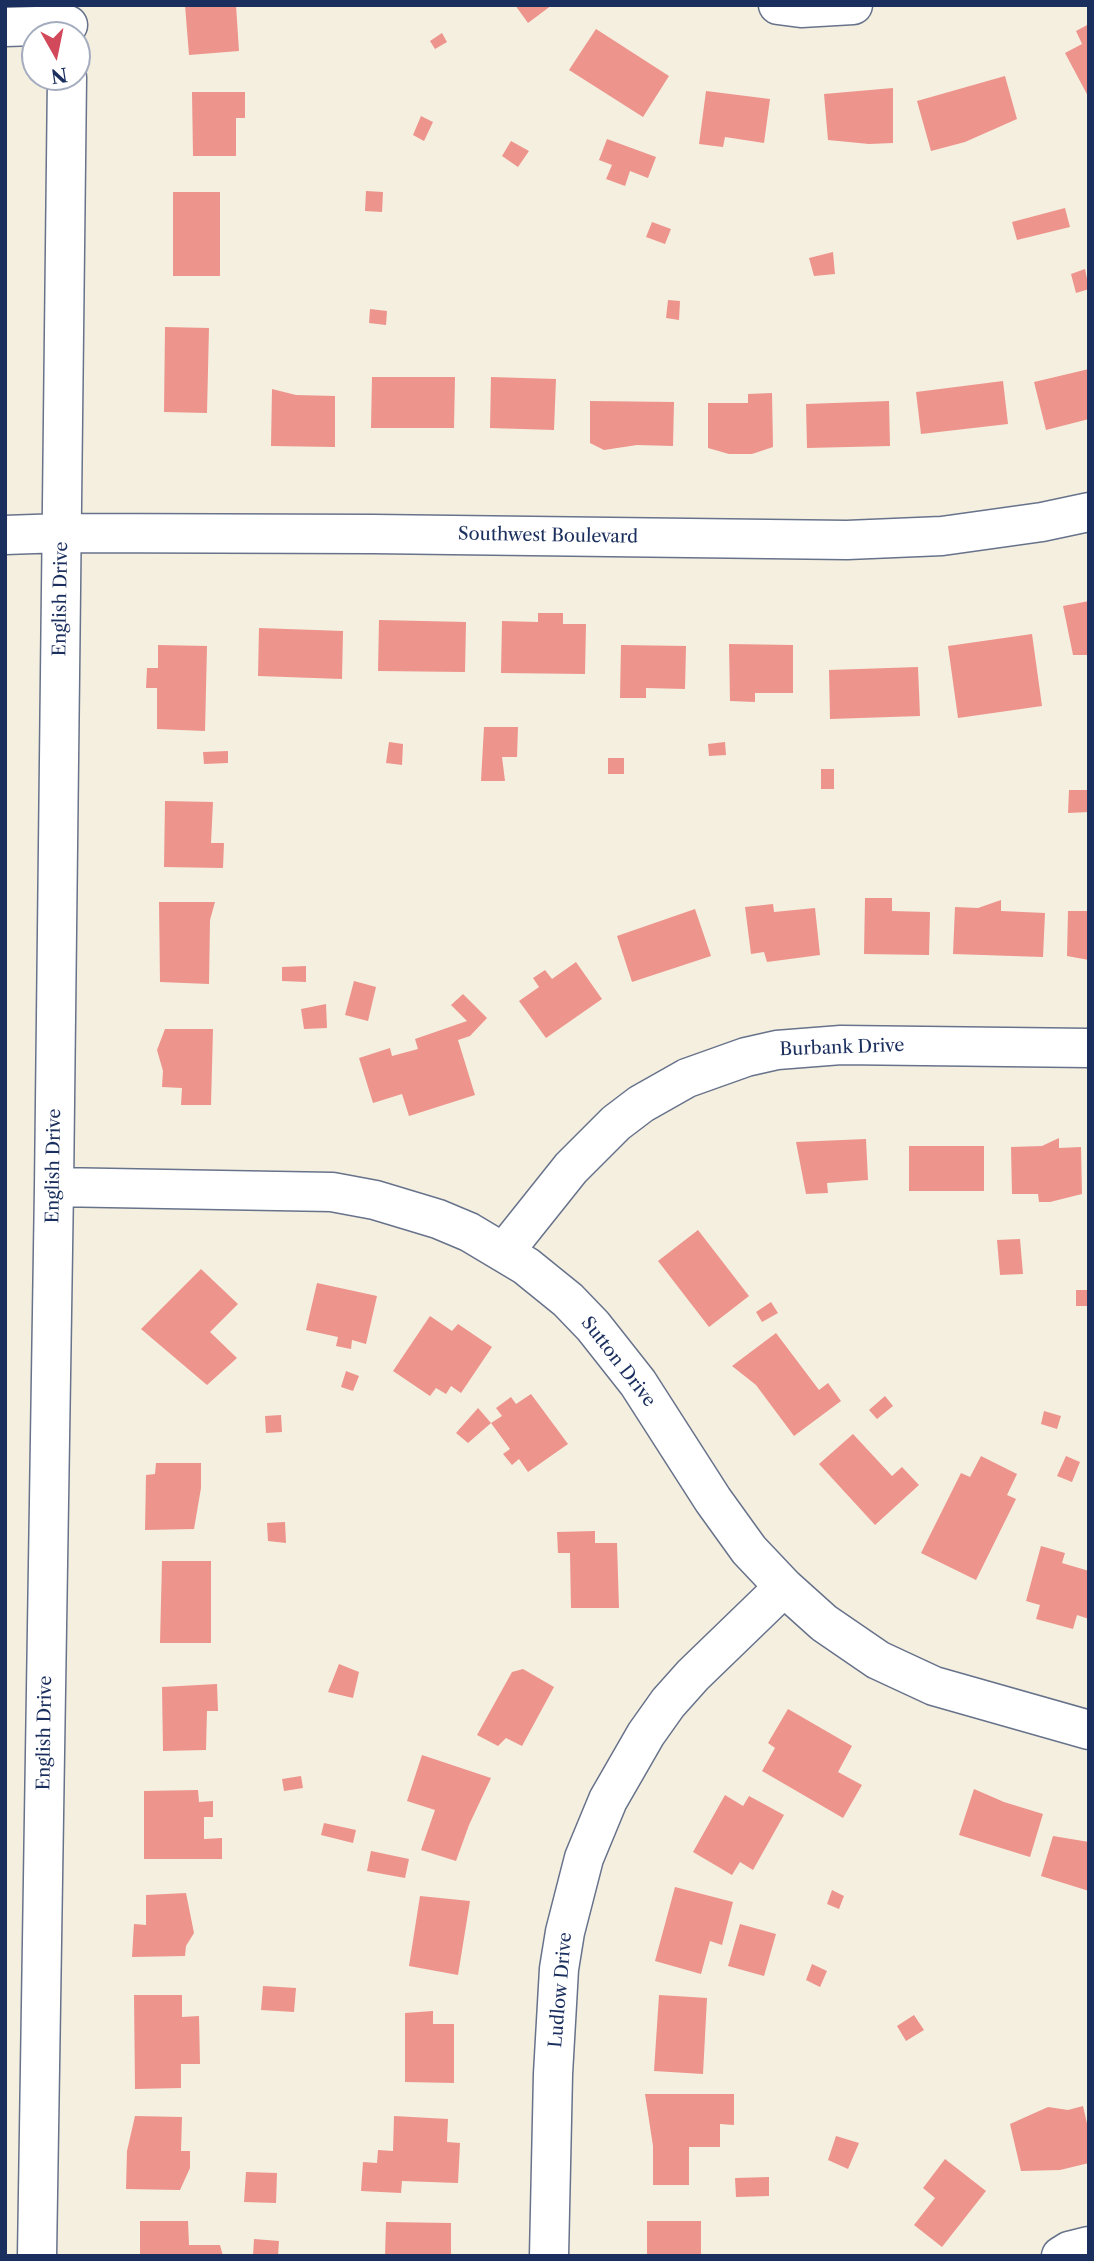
<!DOCTYPE html>
<style>
body{margin:0}
#map{position:relative;width:1094px;height:2261px;overflow:hidden;background:#f5efdf;font-family:"Libre Caslon Text",serif}
canvas{display:block}
.frame{position:absolute;inset:0;border:7px solid #1b2f5e;pointer-events:none}
.north{position:absolute;left:21px;top:21px;width:70px;height:70px;box-sizing:border-box;background:#fff;border:2px solid #a4acbf;border-radius:50%;rotate:171deg;font-size:19px;font-weight:700;line-height:28px;text-align:center;color:#1b2f5e}
.north::after{content:'';display:block;margin:auto;width:24px;height:32px;background:#d1495b;clip-path:polygon(50% 0,100% 100%,50% 72%,0 100%)}
</style>
<div id="map">
<canvas width="1094" height="2261"></canvas>
<div class="frame"></div>
<div class="north">N</div>
</div>
<script>
const context = document.querySelector('canvas').getContext('2d');
context.lineJoin = 'round';
function fillPath(path, color) { context.fillStyle = color; context.fill(path, 'evenodd'); }
const shape = rows => new Path2D(rows.map(r => 'M' + r).join(''));
function trace(path, color, width, dash) { context.strokeStyle = color; context.lineWidth = width; context.lineCap = dash ? 'butt' : 'round'; context.setLineDash(dash || []); context.stroke(path); }
function write(font, color, halo, rows, align = 'center') {
  context.font = font + ' "Libre Caslon Text",serif'; context.lineWidth = 5; context.setLineDash([]); context.textBaseline = 'middle'; context.strokeStyle = halo; context.fillStyle = color; for (const [text, x, y, turn = 0] of rows) {
    context.save(); context.translate(x, y); context.rotate((+turn || 0) * Math.PI / 180); context.textAlign = isNaN(turn) ? turn : align; if (halo) context.strokeText(text, 0, 0); context.fillText(text, 0, 0); context.restore();
  }
}
fillPath(shape([
 [185,5,236,5,239,51,189,55],
 [515,5,552,5,528,23],
 [1089,24,1089,98,1065,53,1082,44,1076,31],
 [596,29,669,76,643,117,569,70],
 [442,33,447,42,435,49,430,41],
 [1005,76,1017,119,965,142,931,151,917,101],
 [893,88,893,143,869,144,828,140,824,94],
 [706,91,770,99,764,143,725,137,723,147,699,144],
 [192,92,245,92,245,118,236,118,236,156,193,156],
 [421,116,433,122,424,141,413,135],
 [607,139,656,157,648,178,630,171,625,186,606,179,612,165,599,160],
 [511,141,529,151,518,167,502,156],
 [366,191,383,192,382,212,365,211],
 [173,192,220,192,220,276,173,276],
 [1065,208,1070,227,1017,240,1012,222],
 [652,222,671,229,665,244,646,237],
 [833,252,835,274,814,276,809,258],
 [1085,269,1089,289,1076,293,1071,274],
 [668,300,680,301,679,320,666,318],
 [370,309,387,311,386,325,369,323],
 [165,327,209,328,207,413,164,412],
 [1089,369,1089,419,1046,430,1034,382],
 [372,377,455,377,454,428,371,428],
 [491,377,556,379,554,430,490,428],
 [1003,381,1008,424,921,434,916,392],
 [272,389,296,395,335,396,335,447,271,446],
 [772,393,773,447,752,454,729,454,708,448,708,403,748,403,748,394],
 [590,401,674,402,673,446,637,445,604,450,590,443],
 [889,401,890,446,807,448,806,404],
 [1089,601,1089,655,1073,655,1063,606],
 [538,613,563,613,563,624,586,624,585,674,501,673,502,621,538,622],
 [379,620,466,622,465,672,378,671],
 [259,628,343,631,342,679,258,676],
 [1032,634,1042,706,958,718,948,646],
 [729,644,793,645,793,693,755,693,755,702,730,701],
 [158,645,207,646,205,731,157,729,157,688,146,688,147,668,158,668],
 [621,645,686,646,685,689,646,688,646,698,620,698],
 [918,667,920,716,830,719,829,670],
 [484,727,518,727,517,757,502,757,505,781,481,781],
 [389,742,403,744,402,765,386,763],
 [725,742,726,755,709,756,708,744],
 [228,751,228,763,204,764,203,752],
 [608,758,624,758,624,774,608,774],
 [821,769,834,769,834,789,821,789],
 [1069,790,1089,790,1089,812,1068,813],
 [165,801,213,802,211,843,224,843,223,868,164,867],
 [865,898,892,898,892,911,930,912,929,955,864,954],
 [1001,900,1001,911,1045,913,1043,957,953,954,955,907,978,908],
 [159,902,215,902,210,920,209,984,160,982],
 [773,904,774,912,815,908,820,955,767,962,764,952,751,954,745,907],
 [695,909,711,956,632,982,617,936],
 [1068,911,1089,911,1089,960,1067,956],
 [576,962,602,999,546,1038,519,1001,539,987,533,978,545,970,552,979],
 [306,966,306,982,282,981,282,967],
 [354,981,376,987,368,1021,345,1015],
 [463,994,487,1018,470,1036,458,1040,475,1095,409,1116,402,1094,373,1103,359,1058,390,1048,392,1056,418,1049,415,1039,467,1021,451,1005],
 [326,1004,327,1028,304,1029,301,1009],
 [165,1029,213,1029,211,1105,181,1105,182,1088,162,1087,163,1071,157,1050],
 [1059,1138,1059,1148,1081,1147,1082,1194,1050,1202,1039,1202,1038,1194,1012,1194,1011,1147,1042,1146],
 [866,1139,868,1180,827,1183,828,1193,806,1194,796,1142],
 [909,1146,984,1146,984,1191,909,1191],
 [698,1230,749,1296,709,1327,658,1261],
 [1020,1239,1023,1274,1000,1275,997,1240],
 [201,1269,238,1304,210,1332,237,1358,207,1385,141,1329],
 [317,1283,377,1296,366,1344,352,1340,351,1349,336,1346,338,1337,306,1330],
 [1076,1290,1089,1290,1089,1306,1076,1306],
 [771,1302,778,1313,762,1322,756,1312],
 [430,1316,452,1331,458,1324,492,1347,461,1393,451,1386,446,1394,436,1388,430,1396,393,1371],
 [776,1333,819,1390,828,1383,841,1401,794,1436,756,1385,732,1366],
 [346,1371,359,1376,353,1391,341,1387],
 [531,1394,568,1444,528,1472,519,1459,512,1465,503,1454,510,1449,491,1423,502,1416,496,1408,511,1397,516,1404],
 [885,1396,893,1406,877,1419,869,1410],
 [478,1408,491,1423,468,1443,456,1433],
 [1044,1411,1061,1416,1057,1429,1041,1424],
 [281,1415,282,1432,266,1433,265,1416],
 [853,1434,892,1476,902,1467,919,1485,875,1525,819,1464],
 [981,1456,1017,1474,1007,1495,1016,1499,976,1580,921,1553,961,1473,970,1477],
 [1066,1456,1080,1462,1072,1482,1057,1476],
 [156,1463,201,1463,201,1488,194,1529,145,1530,146,1475,155,1474],
 [285,1522,286,1543,268,1541,267,1523],
 [595,1531,595,1543,617,1543,619,1608,571,1608,570,1553,558,1553,557,1532],
 [1041,1546,1065,1553,1062,1563,1089,1571,1089,1619,1077,1615,1073,1629,1036,1619,1040,1605,1026,1601],
 [162,1561,211,1561,211,1643,160,1643],
 [339,1664,359,1672,353,1698,328,1692],
 [523,1669,554,1687,522,1746,506,1738,498,1746,477,1735,512,1672],
 [217,1684,218,1711,207,1711,206,1750,163,1751,162,1687],
 [788,1709,852,1746,838,1772,862,1785,843,1818,762,1771,775,1748,768,1743],
 [422,1755,491,1778,469,1825,456,1861,421,1850,435,1810,407,1801],
 [301,1776,303,1788,284,1791,282,1779],
 [974,1789,1004,1802,1043,1814,1030,1857,959,1835],
 [198,1790,199,1802,213,1801,213,1817,204,1817,204,1839,222,1838,222,1859,144,1859,144,1791],
 [725,1795,743,1806,749,1796,784,1815,753,1870,740,1862,732,1875,693,1852],
 [324,1823,356,1830,353,1843,321,1835],
 [1053,1836,1089,1842,1089,1891,1041,1876],
 [371,1851,409,1859,405,1878,367,1871],
 [675,1887,733,1902,722,1945,710,1941,701,1974,655,1961],
 [832,1890,844,1896,839,1909,827,1904],
 [186,1893,194,1933,186,1946,185,1956,132,1957,134,1924,146,1925,146,1895],
 [420,1896,470,1901,458,1975,409,1966],
 [740,1924,776,1934,764,1976,728,1966],
 [812,1964,827,1971,820,1987,806,1980],
 [263,1986,296,1988,294,2012,261,2010],
 [134,1995,182,1995,182,2017,199,2016,200,2064,181,2064,181,2088,135,2089],
 [659,1995,707,1998,703,2074,654,2071],
 [433,2011,433,2024,454,2024,454,2083,405,2082,405,2013],
 [914,2015,924,2030,906,2041,897,2026],
 [645,2094,734,2094,734,2125,720,2124,720,2147,689,2147,689,2185,653,2185,653,2146],
 [1083,2106,1089,2132,1089,2163,1060,2170,1021,2171,1010,2124,1048,2107,1068,2110],
 [135,2116,182,2117,181,2151,190,2151,190,2168,180,2190,126,2189,127,2151],
 [394,2116,448,2119,447,2142,460,2143,458,2183,402,2181,401,2193,361,2191,363,2162,377,2163,378,2150,393,2151],
 [836,2136,859,2143,848,2169,828,2160],
 [945,2159,986,2191,942,2247,914,2225,935,2198,923,2188],
 [246,2172,277,2173,276,2203,244,2202],
 [769,2177,769,2196,736,2197,735,2178],
 [140,2221,188,2221,189,2245,220,2245,223,2256,140,2256],
 [647,2221,701,2221,701,2256,647,2256],
 [386,2222,451,2223,451,2256,385,2256],
 [254,2239,279,2241,278,2256,253,2256]
]), '#ed948d');
const minor = shape([
 [778,5,801,8,853,5],
 [5,27,68,25],
 [5,535,62,533,373,534,847,540,942,536,1042,522,1089,512],
 [54,1187,332,1192,375,1200,438,1219,469,1232,526,1266,568,1300,593,1326,638,1383,713,1500,749,1550,784,1587,824,1623,878,1660,934,1686,1089,1730],
 [504,1252,571,1168,616,1123,641,1104,687,1078,746,1057,777,1050,841,1045,1089,1048],
 [37,2256,54,1187,67,77],
 [549,2256,553,2074,559,1969,565,1932,584,1858,608,1800,646,1734,668,1703,693,1675,784,1587],
 [1061,2256,1069,2251,1089,2246]
]);
trace(minor, '#67728b', 41);
trace(minor, '#fff', 38);
write('18px', '#1b2f5e', '#fff', [
 ["Southwest Boulevard",548,536,1],
 ["English Drive",61,599,-89],
 ["Burbank Drive",842,1048,-2],
 ["English Drive",54,1166,-89],
 ["Sutton Drive",618,1362,52],
 ["English Drive",45,1733,-89],
 ["Ludlow Drive",561,1990,-85]
]);
</script>
